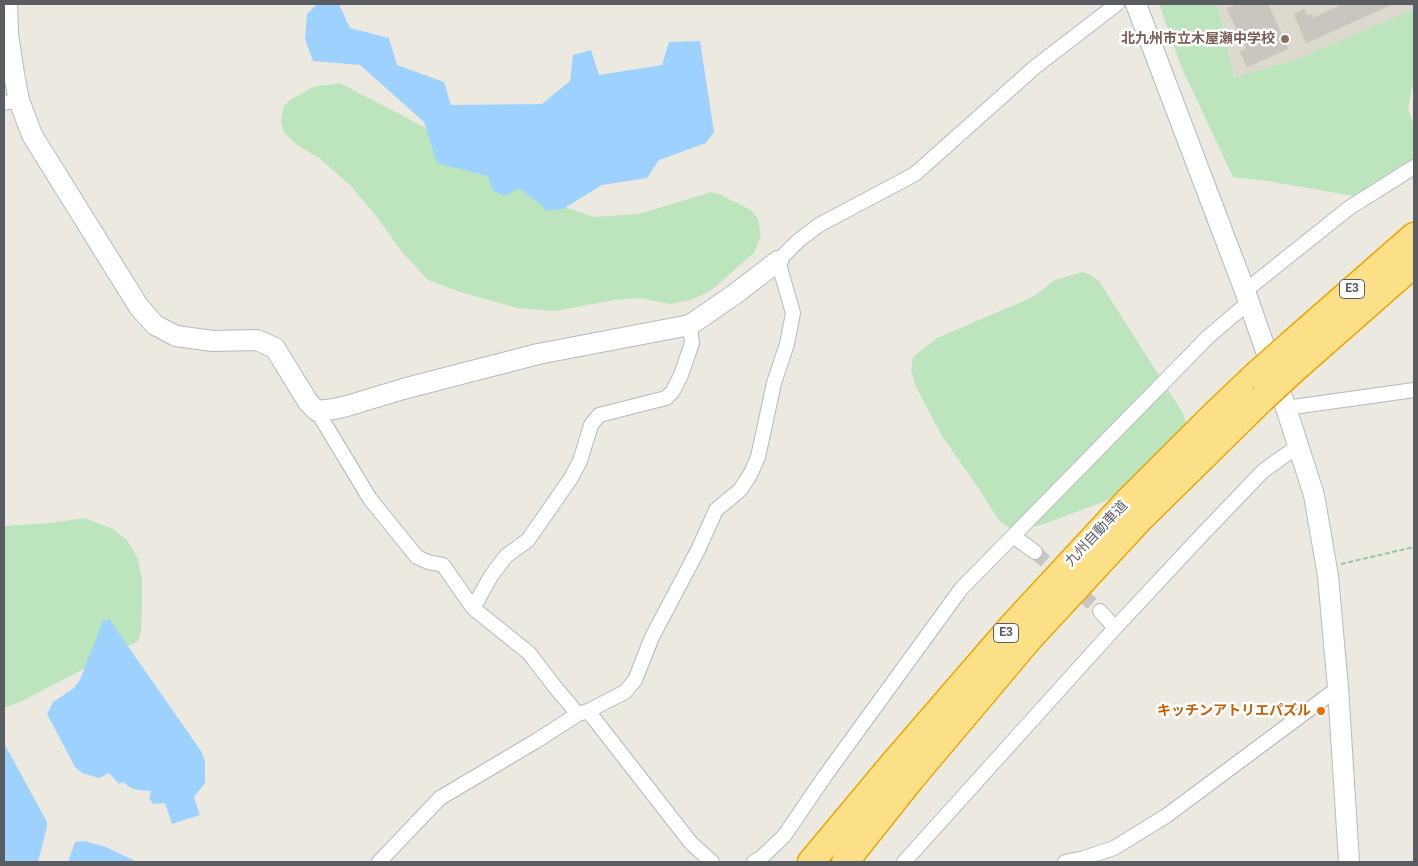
<!DOCTYPE html>
<meta charset="utf-8">
<style>
body{margin:0}
#map{position:relative;width:1418px;height:866px;overflow:hidden;background:#eceae0;font-family:Roboto,sans-serif}
canvas{display:block}
.frame{position:absolute;inset:0;border:5px solid #595c61;pointer-events:none}
</style>
<div id="map">
<canvas width="1418" height="866"></canvas>
<div class="frame"></div>
</div>
<script>
const context = document.querySelector('canvas').getContext('2d');
context.lineJoin = 'round';
function fillPath(path, color) { context.fillStyle = color; context.fill(path, 'evenodd'); }
const shape = rows => new Path2D(rows.map(r => 'M' + r).join(''));
function trace(path, color, width, dash) { context.strokeStyle = color; context.lineWidth = width; context.lineCap = dash ? 'butt' : 'round'; context.setLineDash(dash || []); context.stroke(path); }
function write(font, color, halo, rows, align = 'center') {
  context.font = font + ' Roboto,"Noto Sans JP",sans-serif'; context.lineWidth = 5; context.setLineDash([]); context.textBaseline = 'middle'; context.strokeStyle = halo; context.fillStyle = color; for (const [text, x, y, turn = 0] of rows) {
    context.save(); context.translate(x, y); context.rotate((+turn || 0) * Math.PI / 180); context.textAlign = isNaN(turn) ? turn : align; if (halo) context.strokeText(text, 0, 0); context.fillText(text, 0, 0); context.restore();
  }
}
fillPath(shape([
 [1217,4,1414,4,1414,9,1300,58,1234,78]
]), '#dcd9ce');
fillPath(shape([
 [1159,4,1217,4,1234,78,1300,58,1414,9,1414,76,1408,110,1414,124,1414,158,1353,196,1268,181,1233,177,1181,66],
 [340,83,420,125,547,201,594,217,639,214,711,192,721,195,751,210,758,219,761,236,754,253,710,291,691,300,670,304,640,298,614,300,556,311,518,308,460,292,428,280,402,252,377,217,350,185,319,158,297,145,284,132,281,123,283,107,290,100,313,87],
 [1082,272,1088,274,1099,281,1184,415,1193,454,1158,481,1047,523,1016,532,1000,522,979,489,942,436,916,387,911,370,913,357,937,338,1033,297,1055,280],
 [84,518,113,529,127,540,138,559,142,579,142,604,141,631,138,641,22,701,4,708,4,526,51,523]
]), '#bce4bd');
fillPath(shape([
 [317,4,339,4,350,28,389,38,397,65,444,82,451,105,542,104,570,81,573,55,591,50,599,75,662,65,669,42,700,41,714,132,706,143,659,160,647,178,602,185,563,209,547,211,539,203,518,188,506,196,493,191,488,176,437,163,424,122,360,65,313,61,305,39,307,14],
 [109,619,201,751,205,761,205,783,194,797,200,815,172,824,165,803,153,804,149,798,151,791,138,790,131,788,123,782,119,784,109,773,99,778,82,773,75,767,47,714,53,702,74,688,80,680,103,621],
 [4,743,47,822,47,827,38,862,4,862],
 [84,841,106,847,137,862,68,862,75,842]
]), '#9ed2fe');
const building = shape([
 [1238,4,1268,4,1288,49,1247,67,1240,52,1246,48,1227,9,1238,4],
 [1344,4,1393,4,1306,43,1294,14,1305,9,1307,16,1311,14,1313,18,1344,4]
]);
fillPath(building, '#c9c6bf');
trace(building, '#d0cbbf', 1);
trace(shape([
 [1035,552,1100,611]
]), '#c7c6c0', 14, [14, 7]);
const street = shape([
 [4,103,19,100],
 [1245,291,1349,208,1414,167],
 [1286,408,1414,390],
 [317,411,370,499,417,557,428,562,443,565,473,608,529,653,555,687,578,714],
 [1013,536,1035,552],
 [473,608,491,576,506,556,528,540,571,478,580,461,591,425,599,415,666,398,673,391,681,375,692,343,690,325],
 [1100,611,1115,628],
 [588,711,691,843,712,862],
 [379,862,440,798,536,741,578,714,588,711,625,692,635,680,652,637,698,550,716,510,740,490,750,475,758,457,774,383,787,344,793,313,778,261,798,241,819,225,915,174,1035,67,1117,4],
 [754,862,762,857,784,836,825,776,961,589,1208,337,1249,302],
 [904,862,1115,628,1200,537,1263,471,1298,446],
 [1065,862,1084,858,1114,848,1166,816,1338,688]
]);
const secondary = shape([
 [7,4,8,34,14,74,19,100,32,135,139,307,155,325,176,336,213,341,257,340,275,348,308,402,317,411,334,409,347,406,403,389,538,354,690,325,735,294,778,261],
 [1136,4,1245,291,1286,408,1314,495,1328,576,1338,688,1349,862]
]);
const highway = shape([
 [1292,343,1414,236],
 [1299,365,1414,264],
 [811,862,892,765,1013,625,1125,504,1214,415,1256,375],
 [845,862,911,779,1029,639,1140,519,1262,399]
]);
trace(street, '#b6b8bd', 16);
trace(secondary, '#b6b9bf', 22);
trace(highway, '#eaa602', 29);
trace(shape([
 [1341,564,1414,547]
]), '#95c5a4', 2, [5, 2.5]);
trace(street, '#fff', 14);
trace(secondary, '#fff', 20);
trace(highway, '#fce087', 26);
const highwayBridge = shape([
 [1256,375,1292,343],
 [1262,399,1299,365]
]);
trace(highwayBridge, '#eaa602', 29, []);
trace(highwayBridge, '#fce087', 26);
for (const [x, y, r, color] of [
 [1285,39,5,"#8d6e63"],
 [1321,711,5,"#e8710a"]
]) { const dot = new Path2D(); dot.arc(x, y, r, 0, 2 * Math.PI); context.fillStyle = color; context.fill(dot); trace(dot, '#fff', 2); }
for (const [x, y, w] of [
 [1352,289,25],
 [1006,633,25]
]) { const box = new Path2D(); box.roundRect(x - w / 2, y - 9.5, w, 19, 4); context.fillStyle = '#fff'; context.fill(box); trace(box, '#595c61', 1); }
write('bold 12px', '#595c61', null, [
 ["E3",1352,289],
 ["E3",1006,633]
]);
write('bold 14px', '#785e54', '#fff', [
 ["北九州市立木屋瀬中学校",1275,39]
], 'right');
write('14px', '#595c61', '#fff', [
 ["九州自動車道",1097,534,-47]
]);
write('bold 14px', '#c56008', '#fff', [
 ["キッチンアトリエパズル",1311,711]
], 'right');
</script>
